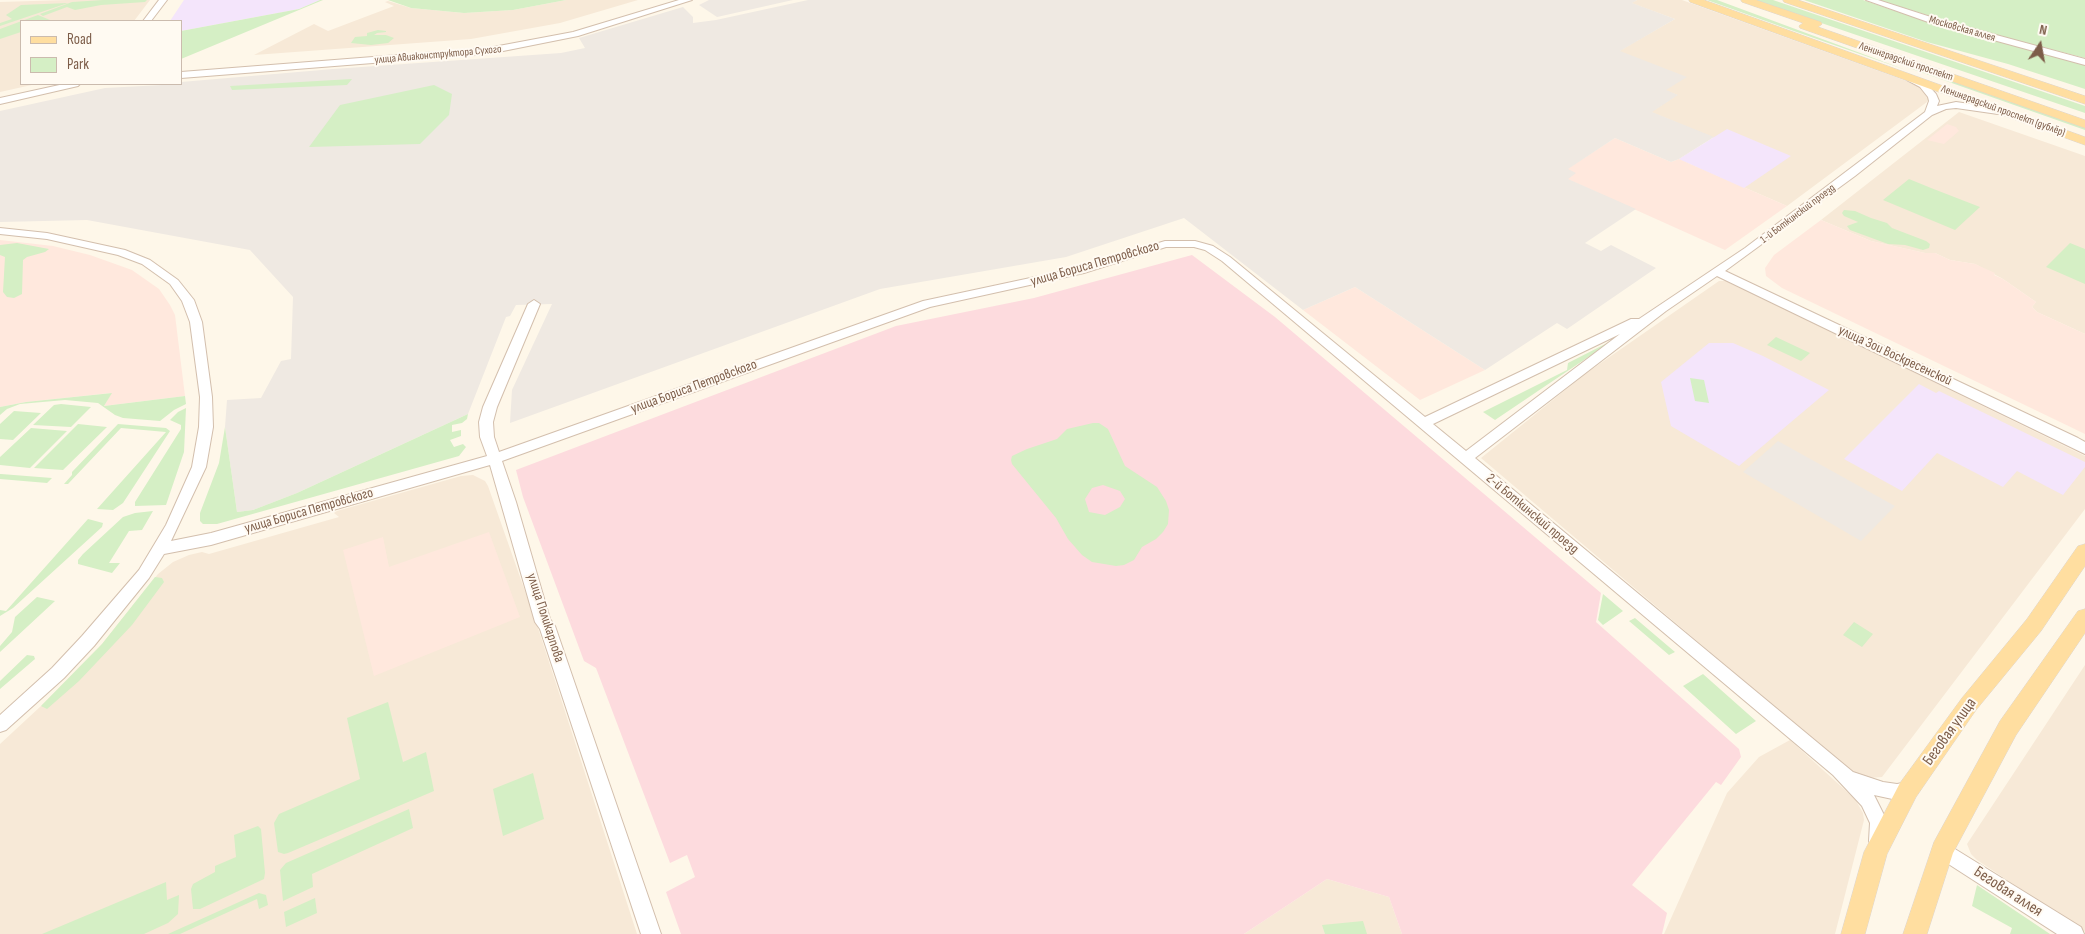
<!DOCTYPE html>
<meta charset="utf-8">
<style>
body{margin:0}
#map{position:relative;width:2085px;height:934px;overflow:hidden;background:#fef7e9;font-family:"Sofia Sans Condensed",sans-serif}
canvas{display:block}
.legend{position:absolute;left:20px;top:20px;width:162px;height:65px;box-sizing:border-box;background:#fffaf2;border:1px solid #cbbbae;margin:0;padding:6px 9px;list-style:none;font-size:15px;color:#7d5d49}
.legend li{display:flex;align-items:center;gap:10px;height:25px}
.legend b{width:25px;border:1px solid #cbbbae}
.north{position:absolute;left:2015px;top:20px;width:50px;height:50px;-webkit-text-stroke:4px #fffaf2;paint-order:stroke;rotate:12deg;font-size:14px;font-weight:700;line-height:20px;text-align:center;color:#7d5d49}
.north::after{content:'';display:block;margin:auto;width:18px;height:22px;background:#7d5d49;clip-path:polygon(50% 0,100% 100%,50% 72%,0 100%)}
</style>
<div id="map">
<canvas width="2085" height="934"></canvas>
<ul class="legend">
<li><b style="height:6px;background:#ffdea0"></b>Road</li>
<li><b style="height:14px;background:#d5efc5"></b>Park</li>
</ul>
<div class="north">N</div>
</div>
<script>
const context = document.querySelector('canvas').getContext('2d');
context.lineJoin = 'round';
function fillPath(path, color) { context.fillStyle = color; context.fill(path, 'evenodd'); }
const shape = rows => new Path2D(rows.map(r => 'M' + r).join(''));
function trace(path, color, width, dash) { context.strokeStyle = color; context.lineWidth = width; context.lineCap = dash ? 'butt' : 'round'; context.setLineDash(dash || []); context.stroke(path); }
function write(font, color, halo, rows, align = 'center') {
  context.font = font + ' "Sofia Sans Condensed",sans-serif'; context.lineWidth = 4; context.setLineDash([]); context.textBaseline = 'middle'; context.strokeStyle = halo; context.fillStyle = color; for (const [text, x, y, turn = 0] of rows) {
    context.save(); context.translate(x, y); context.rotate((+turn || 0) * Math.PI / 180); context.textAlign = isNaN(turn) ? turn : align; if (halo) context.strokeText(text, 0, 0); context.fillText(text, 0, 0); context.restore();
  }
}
fillPath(shape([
 [67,0,150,0,134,21,21,21,21,84,36,84,0,92,0,2],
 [566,0,638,0,560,23,471,39,254,55,314,24,328,31,394,6,385,2,388,1,411,8,464,13,513,10],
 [1637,0,1682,0,1912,83,1927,92,1929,98,1927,102,1787,206,1679,159,1714,138,1651,112,1677,95,1598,63,1675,19,1631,3],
 [1959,112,2085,156,2085,334,2037,312,2032,307,2036,302,2003,279,1975,264,1950,260,1935,253,1925,253,1871,241,1821,220],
 [1719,281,1727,281,2085,456,2085,509,1882,777,1868,778,1848,769,1481,458,1585,374],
 [473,475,485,481,488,486,539,631,637,934,0,934,0,744,41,706,102,644,158,574,173,562,189,555,202,552,209,554,339,517,334,513,337,511,461,476],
 [2085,665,2085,932,1977,860,1971,854,1967,844],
 [1790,740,1855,799,1863,813,1864,820,1835,934,1664,934,1727,793,1759,757],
 [1327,879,1389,897,1402,934,1244,934]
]), '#f7e9d7');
fillPath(shape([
 [1947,124,1956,127,1959,131,1944,144,1927,140],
 [1615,138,1671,162,1679,159,1787,206,1725,250,1567,179,1567,169],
 [1821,220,1871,241,1925,253,1935,253,1950,260,1975,264,1995,273,1994,275,2003,279,2036,302,2032,307,2037,312,2085,334,2085,434,1782,288,1766,276,1765,268,1774,255],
 [0,240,53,246,90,255,132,270,159,289,170,305,175,315,185,396,104,406,111,393,26,402,0,407],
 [1355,287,1485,370,1420,400,1303,310],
 [489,532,520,617,374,676,343,550,383,537,389,567]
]), '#ffe8dd');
fillPath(shape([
 [709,0,793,0,717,17,699,5],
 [808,0,1637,0,1632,3,1675,19,1620,51,1687,77,1666,90,1678,95,1652,112,1714,137,1679,159,1671,162,1615,138,1568,169,1576,173,1568,179,1636,209,1585,243,1601,251,1611,245,1656,268,1567,329,1557,323,1485,370,1355,287,1303,310,1184,218,1066,257,880,289,510,423,512,390,552,304,516,305,510,316,506,317,468,414,297,493,253,510,237,512,225,427,227,400,261,398,281,361,291,359,293,297,250,250,87,220,0,222,0,111,105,88,181,84,181,82,333,69,561,53,585,48,579,38,683,7,693,17,693,23,716,20],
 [1778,441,1895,506,1861,541,1743,472]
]), '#efe9e2');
fillPath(shape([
 [184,0,320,0,299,9,181,31,181,21,170,21],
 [1727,129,1791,156,1744,188,1679,159],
 [1709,343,1733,343,1763,356,1829,390,1739,466,1671,426,1661,382],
 [1919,384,1936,393,1939,391,2085,462,2085,467,2063,495,2017,471,2003,487,1937,453,1902,491,1844,459]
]), '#f4e5fb');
fillPath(shape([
 [1192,255,1275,317,1601,593,1596,622,1739,749,1741,757,1721,785,1716,782,1632,885,1667,913,1662,934,1402,934,1389,897,1327,879,1244,934,681,934,666,892,695,877,687,855,670,863,596,668,584,661,523,497,516,470,896,326,1034,298]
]), '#fddbde');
fillPath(shape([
 [103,0,147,0,145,2,101,5,75,10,67,7,43,16,40,14,72,2],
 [320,0,323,0,181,59,181,31,299,9],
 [388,0,566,0,513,10,464,13,411,8],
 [1707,0,1717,0,1906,70,1791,30],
 [1754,0,1773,0,2085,106,2085,113],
 [1804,0,1863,0,1910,16,2085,65,2085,89,2008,64,1927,42],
 [1879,0,2085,0,2085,58,1962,26],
 [68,3,0,26,0,23,12,19,6,15,21,5],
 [38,15,50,20,21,21,21,32,0,39,0,29],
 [378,30,386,31,386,32,377,33,374,35,386,35,394,38,388,43,371,45,351,43,355,37,367,36,367,33],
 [1825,36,2085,126,2085,130,1912,69],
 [352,79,347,85,232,90,230,86],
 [434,85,452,94,449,115,420,144,309,147,340,105],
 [1909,179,1931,188,1980,207,1955,230,1883,200],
 [1844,210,1855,211,1871,218,1887,223,1892,228,1926,241,1930,244,1929,248,1923,250,1905,245,1888,244,1850,230,1847,226,1858,222,1844,216,1842,213],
 [17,243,49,249,45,252,27,257,23,260,22,294,14,298,7,297,3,292,5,257,0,255,0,245],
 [2070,243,2085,249,2085,284,2046,267],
 [1776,337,1810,353,1801,361,1767,345],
 [1615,339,1495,420,1483,412,1567,370,1568,363],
 [1690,378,1704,380,1709,403,1695,401],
 [112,393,104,406,185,396,186,404,174,410,160,421,123,418,115,415,98,403,65,400,20,404,7,409,0,415,0,407,26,402],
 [61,404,91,407,71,427,33,425,54,405],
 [186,408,184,452,166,505,135,506,135,502,181,429,181,425,170,420,178,412],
 [14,411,41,413,13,440,0,439,0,424],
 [468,414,467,419,462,423,452,425,452,432,461,430,461,436,450,440,454,447,463,444,466,447,459,456,217,524,203,524,200,521,200,513,219,463,225,427,237,512,253,510,297,493],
 [1093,423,1099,423,1108,429,1125,466,1157,487,1166,501,1169,510,1168,524,1163,532,1156,539,1142,547,1134,560,1124,565,1116,566,1092,562,1082,555,1068,539,1056,518,1012,464,1011,460,1012,456,1027,449,1057,439,1067,429],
 [1103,485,1120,491,1125,499,1120,507,1105,515,1089,512,1085,499,1092,488],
 [78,424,107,427,63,470,34,468],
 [118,424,166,428,170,431,123,503,113,510,97,509,166,432,121,428,68,484,64,484,72,475,72,472],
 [31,428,67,431,30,468,0,465,0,457],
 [0,474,1,474,52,478,47,483,0,479],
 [153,511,142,530,129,531,109,563,120,563,112,573,78,564,78,560,83,554,123,517,135,513],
 [88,519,103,523,102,527,13,608,0,616,0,610,6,611],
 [155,577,162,578,164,582,132,625,79,681,47,709,41,706,102,644],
 [1603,594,1623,611,1603,625,1598,620],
 [37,597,55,601,0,652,0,646,12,632,15,617],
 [1635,618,1675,652,1669,655,1629,621],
 [1854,622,1873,634,1862,647,1843,635],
 [27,655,34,656,35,659,0,689,0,681],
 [1703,674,1756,721,1736,734,1683,686],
 [388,702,403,762,426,752,434,791,288,853,284,854,278,852,274,823,279,814,360,779,347,718],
 [533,773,544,819,503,836,493,789],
 [409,809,413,828,312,874,313,887,283,901,280,870,286,863],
 [258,826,261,829,265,873,264,879,200,909,193,909,191,889,193,884,215,872,215,866,236,857,234,835],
 [166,882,167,900,179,895,178,914,168,923,144,934,42,934],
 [1977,885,2050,934,2010,934,2012,928,1972,906],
 [259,893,266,895,268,905,259,909,257,899,180,934,168,934],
 [315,898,317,913,286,927,284,912],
 [1363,921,1367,934,1325,934,1322,925]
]), '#d5efc5');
const minor = shape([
 [159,0,167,0,151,21,143,21,159,0],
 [679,0,692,0,578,36,488,54,181,78,181,72,488,48,573,32,679,0],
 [1866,0,1878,0,1937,19,2085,59,2085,65,1931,23,1866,0],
 [1910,75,1926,83,1936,94,1939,101,1937,106,1956,102,1998,108,2003,111,1998,114,1956,108,1946,109,1932,115,1855,176,1725,271,2078,438,2085,442,2085,454,1717,276,1666,311,1475,458,1853,772,1883,782,1897,784,1908,782,1914,784,1917,790,1914,796,1908,798,1897,800,1874,795,1888,823,1887,841,1884,847,1878,850,1872,847,1869,841,1870,823,1862,806,1833,775,1222,261,1205,250,1194,247,1166,247,1084,273,930,307,502,461,516,502,550,619,555,626,661,934,641,934,540,629,535,622,490,465,211,545,164,554,149,578,94,646,64,678,6,730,0,732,0,715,52,668,82,636,139,570,166,525,192,467,199,427,200,397,190,322,182,301,170,284,142,264,118,255,47,239,0,234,0,228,47,233,125,250,150,260,178,280,194,300,202,322,212,397,213,427,206,467,171,541,211,533,487,456,480,437,479,422,483,407,528,304,534,300,540,304,497,407,493,422,494,437,499,452,923,301,1077,268,1165,241,1195,241,1213,246,1230,257,1425,417,1631,319,1639,319,1745,248,1925,112,1929,101,1928,97,1920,87,1907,80,1905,78,1910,75],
 [1620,334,1466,451,1433,424,1620,334],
 [64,84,80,84,78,86,0,104,0,98,64,84],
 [1942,841,2081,927,2084,934,2057,934,1936,856,1933,850,1936,844,1942,841]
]);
const major = shape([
 [1689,0,1704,0,2085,137,2085,145,1690,2,1689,0],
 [1741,0,1756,0,1821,22,1822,24,1818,27,2085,120,2085,128,1800,28,1799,26,1803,23,1742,2,1741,0],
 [1783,0,1798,0,2085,96,2085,104,1784,2,1783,0],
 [2085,544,2085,566,2041,631,1976,710,1916,797,1887,854,1865,934,1841,934,1864,852,1900,783,1962,698,2027,619,2078,546,2085,544],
 [2085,609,2085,633,2016,735,1953,853,1927,934,1903,934,1934,842,2000,721,2078,611,2085,609]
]);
trace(minor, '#d3bfad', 2);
trace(major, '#ddd5d0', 1);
fillPath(minor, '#fff');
fillPath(major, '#ffdea0');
write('11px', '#7d5d49', '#fffaf2', [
 ["Московская аллея",1962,29,16],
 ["улица Авиаконструктора Сухого",438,55,-5],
 ["Ленинградский проспект",1906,62,19],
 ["Ленинградский проспект (дублёр)",2003,111,20],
 ["1-й Боткинский проезд",1798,214,-37]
]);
write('14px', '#7d5d49', '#fffaf2', [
 ["улица Бориса Петровского",1095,264,-16],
 ["улица Зои Воскресенской",1895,356,25],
 ["улица Бориса Петровского",694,387,-20],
 ["улица Бориса Петровского",309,511,-16],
 ["2-й Боткинский проезд",1532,514,40],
 ["улица Поликарпова",545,618,72]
]);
write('16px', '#7d5d49', '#fffaf2', [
 ["Беговая улица",1950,732,-54],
 ["Беговая аллея",2008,892,33]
]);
</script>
